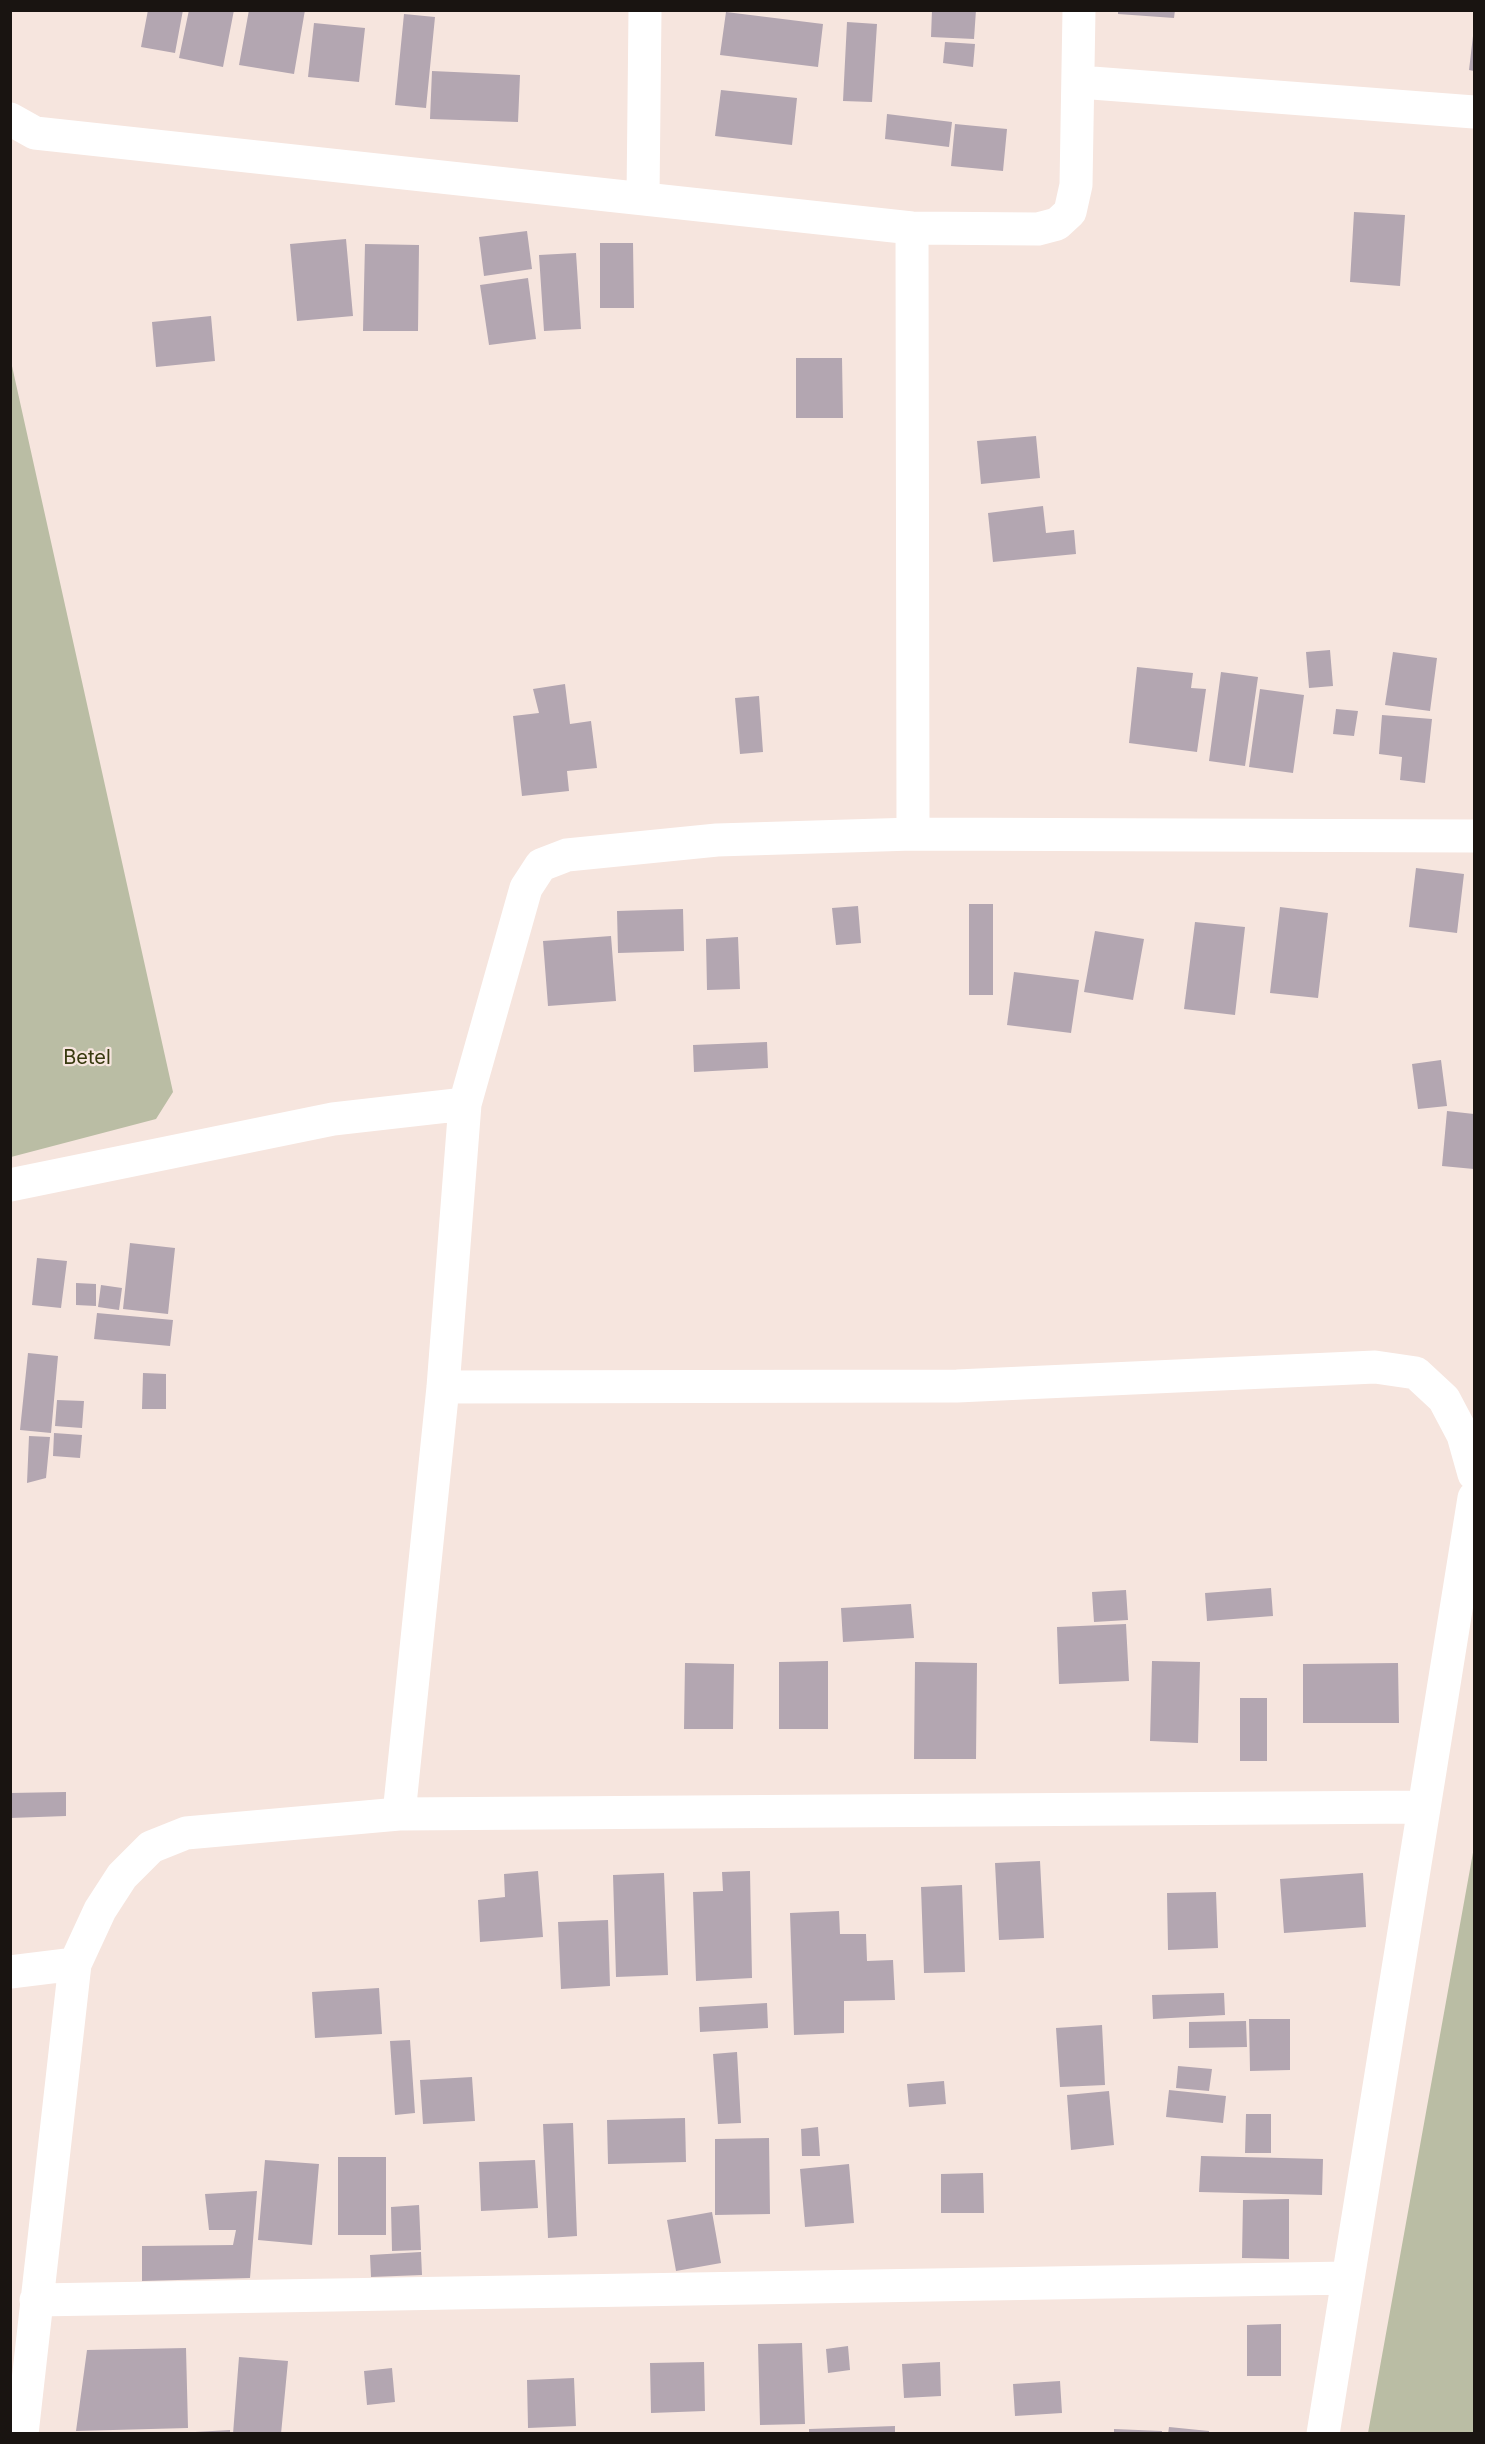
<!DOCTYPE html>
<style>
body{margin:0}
#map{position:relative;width:1485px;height:2444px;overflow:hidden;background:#f6e5de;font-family:Inter,sans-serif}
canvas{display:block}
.frame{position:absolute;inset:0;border:12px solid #191411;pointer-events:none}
</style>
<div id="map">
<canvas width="1485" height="2444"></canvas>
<div class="frame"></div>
</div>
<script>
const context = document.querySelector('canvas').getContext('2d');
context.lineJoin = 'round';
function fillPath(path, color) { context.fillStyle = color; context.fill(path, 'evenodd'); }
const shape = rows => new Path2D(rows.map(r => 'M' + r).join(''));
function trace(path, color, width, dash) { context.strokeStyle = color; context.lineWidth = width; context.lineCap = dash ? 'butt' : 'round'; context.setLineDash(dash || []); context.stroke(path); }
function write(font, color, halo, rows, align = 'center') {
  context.font = font + ' Inter,sans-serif'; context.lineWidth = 4.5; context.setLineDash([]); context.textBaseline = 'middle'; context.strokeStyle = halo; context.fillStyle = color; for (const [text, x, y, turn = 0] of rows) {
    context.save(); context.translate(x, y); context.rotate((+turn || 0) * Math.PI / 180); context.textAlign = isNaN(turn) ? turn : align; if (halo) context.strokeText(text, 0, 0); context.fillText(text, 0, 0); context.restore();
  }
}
fillPath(shape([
 [10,357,173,1092,156,1119,11,1157],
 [1474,1847,1474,2433,1368,2433]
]), '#babda4');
fillPath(shape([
 [148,10,183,10,175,53,141,47],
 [189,10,234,10,223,67,179,58],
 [249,10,305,10,294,74,239,65],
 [932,10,976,10,974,39,931,37],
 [1118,10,1175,10,1174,18,1118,14],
 [726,12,823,24,818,67,720,55],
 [404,14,435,17,426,108,395,105],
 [847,22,877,24,872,102,843,101],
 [314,23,365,28,359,82,308,77],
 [1473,36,1474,36,1474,71,1469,70],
 [945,42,975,44,973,67,943,63],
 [432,71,520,75,518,122,430,119],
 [721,90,797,98,792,145,715,136],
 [887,114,952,122,949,147,885,139],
 [955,124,1007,129,1003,171,951,166],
 [1354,212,1405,215,1400,286,1350,282],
 [527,231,532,269,484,276,479,237],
 [346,239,353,316,297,321,290,244],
 [600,243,633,243,634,308,600,308],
 [365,244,419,245,418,331,363,331],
 [576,253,581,329,544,331,539,255],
 [528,278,536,339,489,345,480,285],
 [211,316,215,361,156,367,152,322],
 [796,358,842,358,843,418,796,418],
 [1036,436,1040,478,981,484,977,441],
 [1043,506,1046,533,1074,530,1076,554,993,562,988,513],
 [1330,650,1333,686,1309,688,1306,652],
 [1393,652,1437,658,1430,711,1385,705],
 [1137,667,1193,673,1191,688,1206,689,1197,752,1129,743],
 [1221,672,1258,677,1245,766,1209,761],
 [565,684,570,724,591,721,597,768,567,771,569,791,522,796,513,716,539,713,533,689],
 [1260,689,1304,695,1293,773,1249,767],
 [759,696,763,752,740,754,735,698],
 [1336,709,1358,711,1354,736,1333,734],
 [1382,715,1432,719,1425,783,1400,780,1402,757,1379,754],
 [1416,868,1464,874,1457,933,1409,927],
 [969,904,993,904,993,995,969,995],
 [858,906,861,943,836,945,832,908],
 [1280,907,1328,913,1318,998,1270,993],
 [683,909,684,951,618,953,617,911],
 [1195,922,1245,927,1235,1015,1184,1009],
 [1095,931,1144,939,1133,1000,1084,992],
 [611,936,616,1001,548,1006,543,941],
 [738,937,740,989,707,990,706,939],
 [1014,972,1079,980,1071,1033,1007,1025],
 [767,1042,768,1068,694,1072,693,1045],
 [1441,1060,1447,1106,1418,1109,1412,1064],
 [1447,1111,1474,1114,1474,1169,1442,1166],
 [130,1243,175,1248,168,1314,123,1309],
 [37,1258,67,1261,61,1308,32,1305],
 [76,1283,96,1284,96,1306,76,1305],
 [101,1285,122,1288,119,1310,98,1307],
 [97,1313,173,1320,170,1346,94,1339],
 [28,1353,58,1356,51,1433,20,1430],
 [143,1373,166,1374,166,1409,142,1409],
 [57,1400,84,1401,82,1428,55,1426],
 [54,1433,82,1435,80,1458,53,1456],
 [29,1436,50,1437,46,1478,27,1483],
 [1271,1588,1273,1616,1207,1621,1205,1593],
 [1126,1590,1128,1620,1094,1622,1092,1592],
 [911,1604,914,1638,843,1642,841,1608],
 [1126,1624,1129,1681,1059,1684,1057,1627],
 [828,1661,828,1729,779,1729,779,1662],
 [1152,1661,1200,1662,1198,1743,1150,1741],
 [915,1662,977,1663,976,1759,914,1759],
 [685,1663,734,1664,733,1729,684,1729],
 [1398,1663,1399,1723,1303,1723,1303,1664],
 [1240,1698,1267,1698,1267,1761,1240,1761],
 [66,1792,66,1816,10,1818,10,1793],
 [1040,1861,1044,1938,999,1940,995,1863],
 [538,1871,543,1937,480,1942,478,1900,505,1897,504,1874],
 [750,1871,752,1978,696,1981,693,1892,723,1891,722,1872],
 [664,1873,668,1975,616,1977,613,1875],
 [1363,1873,1366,1927,1284,1933,1280,1879],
 [962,1885,965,1972,924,1973,921,1887],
 [1216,1892,1218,1948,1168,1950,1167,1893],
 [839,1911,840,1934,866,1934,867,1961,893,1960,895,2000,844,2001,844,2033,794,2035,790,1913],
 [608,1920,610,1986,561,1989,558,1922],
 [379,1988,382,2034,315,2038,312,1992],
 [1224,1993,1225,2015,1153,2019,1152,1995],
 [767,2003,768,2028,700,2032,699,2007],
 [1249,2019,1290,2019,1290,2070,1250,2071],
 [1246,2021,1247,2047,1189,2048,1189,2022],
 [1102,2025,1105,2085,1060,2087,1056,2028],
 [410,2040,415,2113,395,2115,390,2041],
 [737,2052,741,2123,718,2124,713,2054],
 [1178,2066,1212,2069,1209,2091,1176,2088],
 [472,2077,475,2121,423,2124,420,2080],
 [944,2081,946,2104,909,2107,907,2084],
 [1169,2090,1226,2096,1223,2123,1166,2117],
 [1109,2091,1114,2145,1071,2150,1067,2095],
 [1246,2114,1271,2114,1271,2153,1245,2153],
 [685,2118,686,2162,608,2164,607,2120],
 [573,2123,577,2236,548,2238,543,2124],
 [818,2127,820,2156,802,2156,801,2129],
 [769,2138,770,2214,715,2215,715,2139],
 [1201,2156,1323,2159,1322,2195,1199,2192],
 [338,2157,386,2157,386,2235,338,2235],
 [265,2160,319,2164,312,2245,258,2240],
 [535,2160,538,2208,481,2211,479,2162],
 [849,2164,854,2223,805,2227,800,2169],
 [983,2173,984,2213,941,2213,941,2174],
 [257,2191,250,2278,142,2281,142,2246,233,2245,236,2230,209,2230,205,2194],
 [1289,2199,1289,2259,1242,2258,1243,2200],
 [419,2205,421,2250,392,2251,391,2207],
 [712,2212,721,2263,676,2271,667,2220],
 [421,2252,422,2275,371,2277,370,2255],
 [1281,2324,1281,2376,1247,2376,1247,2325],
 [802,2343,805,2424,760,2425,758,2344],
 [848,2346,850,2370,828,2373,826,2349],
 [186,2348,188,2428,76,2431,87,2350],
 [239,2357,288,2361,281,2434,233,2434],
 [704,2362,705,2411,651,2413,650,2363],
 [940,2362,941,2396,904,2398,902,2364],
 [392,2368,395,2402,367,2405,364,2371],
 [574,2378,576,2426,528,2428,527,2380],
 [1060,2381,1062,2413,1015,2416,1013,2384],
 [895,2426,895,2434,809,2434,809,2429],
 [1169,2427,1209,2431,1209,2434,1168,2434],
 [1114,2429,1162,2431,1162,2434,1114,2434],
 [230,2430,230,2434,195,2434,195,2432]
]), '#b3a6b1');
trace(shape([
 [1079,82,1474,112],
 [10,119,35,133,912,228,1038,229,1057,224,1070,212,1076,185,1079,10],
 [643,198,645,10],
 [912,228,913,834],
 [10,1185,333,1119,465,1104],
 [443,1387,957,1386,1375,1367,1416,1373,1444,1399,1463,1435,1474,1474],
 [399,1814,443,1387,465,1104,526,888,541,865,567,855,717,840,913,834,1474,836],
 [75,1964,100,1910,122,1876,151,1847,186,1833,399,1814,1423,1807],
 [10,1972,75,1964,22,2434],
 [36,2300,1348,2278],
 [1323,2434,1474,1498]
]), '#fff', 33);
write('20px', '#383a0f', '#f6e5de', [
 ["Betel",87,1058]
]);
</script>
